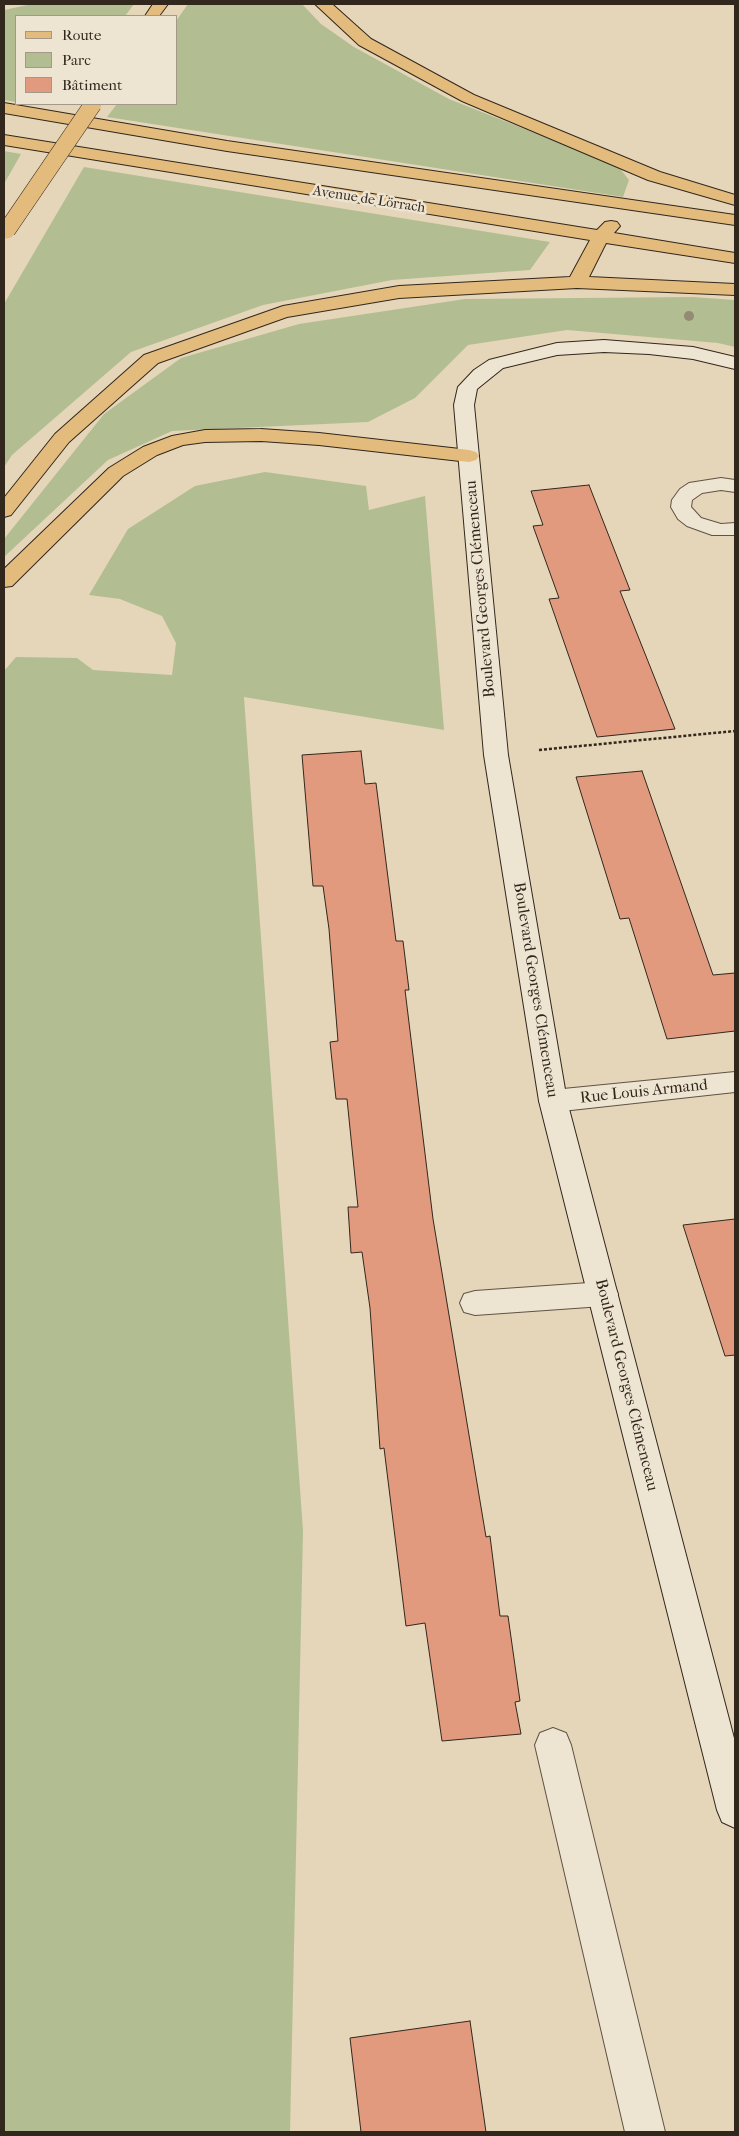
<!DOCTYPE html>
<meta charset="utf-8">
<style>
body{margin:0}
#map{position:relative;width:739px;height:2136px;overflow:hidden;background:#e5d6ba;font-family:"IM FELL French Canon",serif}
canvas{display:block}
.frame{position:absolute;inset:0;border:5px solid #32271c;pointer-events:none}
.legend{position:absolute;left:15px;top:15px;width:162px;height:90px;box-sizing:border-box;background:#eee4d2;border:1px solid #a39889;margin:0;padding:6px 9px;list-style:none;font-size:15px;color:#32271c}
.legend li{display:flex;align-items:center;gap:10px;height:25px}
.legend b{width:25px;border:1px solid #a39889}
</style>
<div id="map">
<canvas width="739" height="2136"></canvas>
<div class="frame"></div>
<ul class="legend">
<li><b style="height:6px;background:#e2bb7d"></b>Route</li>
<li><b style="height:14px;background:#b2be91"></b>Parc</li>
<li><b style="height:14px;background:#e19a7e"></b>Bâtiment</li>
</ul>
</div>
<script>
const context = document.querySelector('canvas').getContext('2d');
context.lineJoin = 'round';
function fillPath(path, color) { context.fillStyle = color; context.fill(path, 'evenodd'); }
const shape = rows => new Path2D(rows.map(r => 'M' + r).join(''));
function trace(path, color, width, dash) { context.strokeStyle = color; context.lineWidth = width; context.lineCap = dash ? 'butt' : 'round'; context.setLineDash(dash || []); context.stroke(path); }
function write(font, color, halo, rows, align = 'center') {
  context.font = font + ' "IM FELL French Canon",serif'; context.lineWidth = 5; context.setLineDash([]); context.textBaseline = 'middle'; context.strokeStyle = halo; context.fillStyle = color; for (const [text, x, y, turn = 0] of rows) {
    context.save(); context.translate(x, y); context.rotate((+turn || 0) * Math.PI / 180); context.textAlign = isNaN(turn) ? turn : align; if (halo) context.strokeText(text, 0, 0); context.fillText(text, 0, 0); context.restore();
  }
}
fillPath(shape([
 [32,4,134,4,125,16,16,16,16,102,4,100,4,10],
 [188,4,302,4,321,24,354,47,449,99,618,166,629,180,623,197,107,117,117,104,176,104,176,21],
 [4,151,21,154,4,184],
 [84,167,550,242,530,270,392,280,263,305,131,352,12,455,4,467,4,304],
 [693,297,735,300,735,347,718,343,567,330,468,345,415,398,368,422,172,431,108,460,4,557,4,539,104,414,181,358,299,324,465,299],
 [265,472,366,486,369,510,425,496,444,730,244,697,303,1531,290,2132,4,2132,4,671,16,657,77,658,93,670,172,675,176,643,162,616,120,599,89,595,128,529,195,486]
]), '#b2be91');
const building = shape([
 [589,485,630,590,620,591,675,729,597,737,549,599,559,598,533,526,543,525,531,491,589,485],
 [361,751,365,784,376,783,396,941,403,941,409,990,405,990,433,1219,486,1537,490,1536,500,1616,508,1616,520,1701,515,1702,521,1734,442,1741,425,1623,406,1626,384,1448,380,1449,370,1308,362,1252,351,1253,348,1207,358,1207,347,1099,336,1099,330,1042,338,1041,329,929,323,886,313,886,302,755,361,751],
 [642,771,713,975,735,973,735,1031,667,1039,629,918,620,919,576,777,642,771],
 [735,1219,735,1355,725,1356,683,1225,735,1219],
 [470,2021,486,2132,361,2132,350,2038,470,2021]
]);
fillPath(building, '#e19a7e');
trace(building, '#32271c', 1);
const lane = shape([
 [603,1282,614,1285,618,1294,614,1303,603,1306,475,1315,464,1312,460,1303,464,1294,475,1291,603,1282],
 [553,1728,566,1733,571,1745,665,2132,625,2132,535,1745,540,1733,553,1728]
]);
const street = shape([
 [721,478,735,480,735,492,721,490,702,493,692,500,691,507,701,518,721,524,735,523,735,535,712,535,687,526,678,519,671,507,672,500,680,489,689,483,721,478],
 [735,1072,735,1092,553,1112,543,1108,539,1101,543,1094,553,1090,735,1072]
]);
const secondary = shape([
 [604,340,693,347,735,357,735,369,693,359,649,354,604,352,557,355,503,368,477,389,474,405,508,755,567,1101,735,1742,735,1828,722,1822,717,1810,539,1101,484,755,454,405,458,387,474,370,489,360,557,343,604,340]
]);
const primary = shape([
 [153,4,168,4,159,16,145,16,153,4],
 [315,4,332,4,371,39,474,95,660,172,735,195,735,205,648,180,462,101,359,45,315,4],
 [4,103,227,141,735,215,735,225,227,151,4,113,4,103],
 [4,135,597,230,605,222,611,221,617,222,620,226,614,233,735,253,735,263,606,243,589,277,735,284,735,295,577,288,399,298,287,317,158,363,69,442,11,515,4,517,4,498,55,434,144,355,283,306,399,286,570,277,590,240,4,145,4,135],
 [261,429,319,433,469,450,476,452,479,456,476,460,469,462,319,445,261,441,205,442,183,445,157,455,123,476,12,586,4,587,4,569,109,468,143,447,172,436,205,430,261,429]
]);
trace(lane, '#5f5344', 2);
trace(street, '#5f5344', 2);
trace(secondary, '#32271c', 2);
trace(primary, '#32271c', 2);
trace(shape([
 [539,750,735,731]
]), '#32271c', 2.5, [3, 2]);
fillPath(lane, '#eee4d2');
fillPath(street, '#eee4d2');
fillPath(secondary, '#eee4d2');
fillPath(primary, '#e2bb7d');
const primaryBridge = shape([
 [7,230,93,104]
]);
trace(primaryBridge, '#32271c', 18, []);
trace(primaryBridge, '#e2bb7d', 17);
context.fillStyle = '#948b73';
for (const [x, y] of [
 [689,316]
]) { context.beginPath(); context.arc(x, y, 5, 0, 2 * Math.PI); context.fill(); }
write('14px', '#32271c', '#eee4d2', [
 ["Avenue de Lörrach",369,200,9]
]);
write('16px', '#32271c', '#eee4d2', [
 ["Boulevard Georges Clémenceau",481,589,-95],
 ["Boulevard Georges Clémenceau",535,990,81],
 ["Rue Louis Armand",644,1092,-6],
 ["Boulevard Georges Clémenceau",626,1385,76]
]);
</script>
